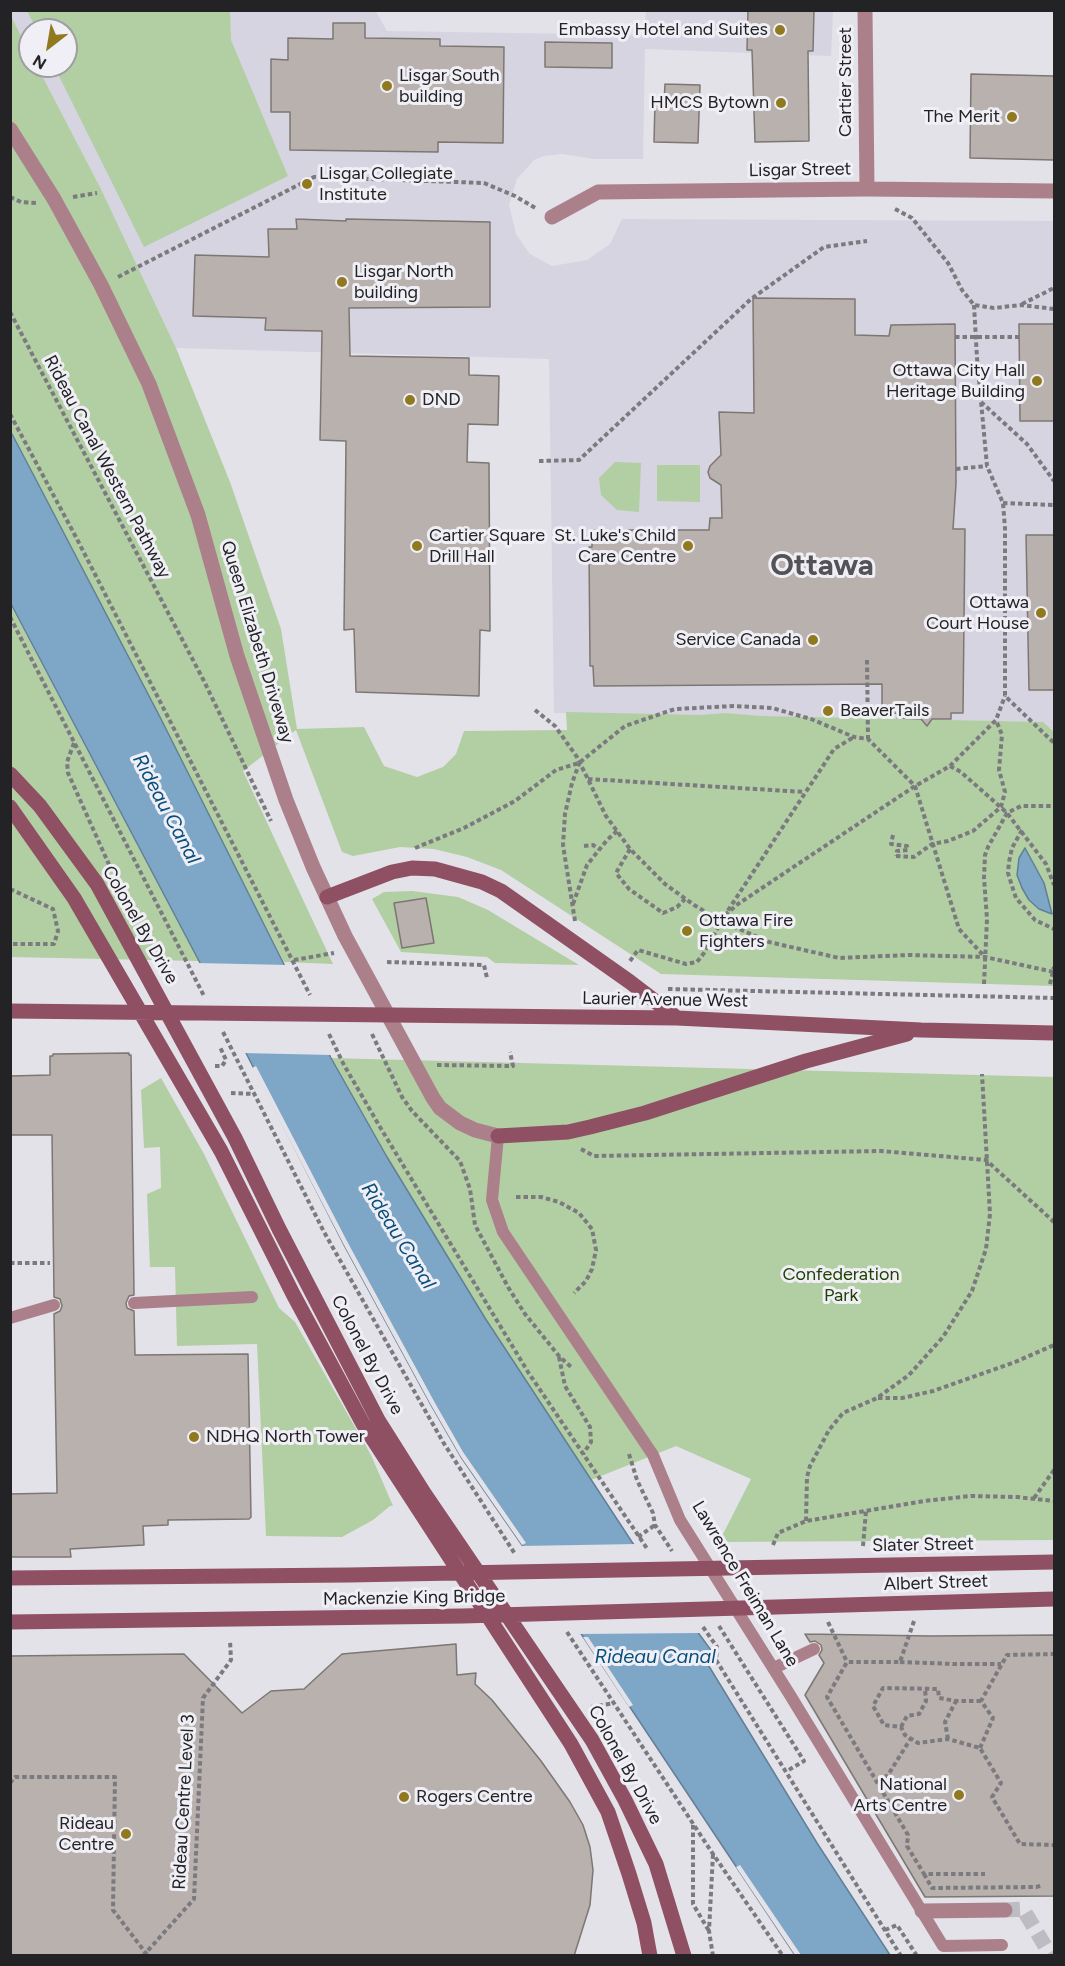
<!DOCTYPE html>
<style>
body{margin:0}
#map{position:relative;width:1065px;height:1966px;overflow:hidden;background:#e3e2e9;font-family:Figtree,sans-serif}
canvas{display:block}
.frame{position:absolute;inset:0;border:12px solid #232325;pointer-events:none}
.north{position:absolute;left:18px;top:18px;width:60px;height:60px;box-sizing:border-box;background:#f0eff6;border:2px solid #9e9da2;border-radius:50%;rotate:211deg;font-size:16px;font-weight:700;line-height:24px;text-align:center;color:#232325}
.north::after{content:'';display:block;margin:auto;width:21px;height:27px;background:#917920;clip-path:polygon(50% 0,100% 100%,50% 72%,0 100%)}
</style>
<div id="map">
<canvas width="1065" height="1966"></canvas>
<div class="frame"></div>
<div class="north">N</div>
</div>
<script>
const context = document.querySelector('canvas').getContext('2d');
context.lineJoin = 'round';
function fillPath(path, color) { context.fillStyle = color; context.fill(path, 'evenodd'); }
const shape = rows => new Path2D(rows.map(r => 'M' + r).join(''));
function trace(path, color, width, dash) { context.strokeStyle = color; context.lineWidth = width; context.lineCap = dash ? 'butt' : 'round'; context.setLineDash(dash || []); context.stroke(path); }
function write(font, color, halo, rows, align = 'center') {
  context.font = font + ' Figtree,sans-serif'; context.lineWidth = 6; context.setLineDash([]); context.textBaseline = 'middle'; context.strokeStyle = halo; context.fillStyle = color; for (const [text, x, y, turn = 0] of rows) {
    context.save(); context.translate(x, y); context.rotate((+turn || 0) * Math.PI / 180); context.textAlign = isNaN(turn) ? turn : align; if (halo) context.strokeText(text, 0, 0); context.fillText(text, 0, 0); context.restore();
  }
}
fillPath(shape([
 [11,10,375,10,387,31,644,35,646,11,833,11,831,56,645,49,643,159,594,159,562,154,544,156,534,160,517,179,509,205,516,234,530,254,552,266,587,260,610,244,622,219,1054,221,1054,732,1043,722,554,713,549,359,176,348,101,189,37,66,66,66,66,30,30,30,30,53,11,16]
]), '#d7d4e2');
fillPath(shape([
 [27,11,230,11,231,40,288,176,144,247,54,66,66,66,66,30,37,30],
 [11,16,30,53,30,66,37,66,101,189,176,348,230,482,281,629,297,729,364,727,384,766,417,777,443,767,456,754,464,731,567,730,566,712,701,715,725,713,761,716,1043,722,1054,732,1054,986,661,974,501,870,467,857,434,849,400,847,353,856,342,852,296,730,243,771,333,964,284,962,11,430],
 [615,462,641,463,639,512,617,510,601,495,599,478],
 [657,465,700,465,700,502,657,501],
 [10,604,199,961,11,957],
 [412,891,458,897,488,910,579,965,495,963,487,957,401,952,372,899,384,892],
 [331,1058,1054,1077,1054,1540,719,1542,751,1479,676,1446,591,1480,485,1318,387,1157],
 [161,1078,204,1154,279,1308,295,1322,371,1455,393,1506,390,1506,373,1520,342,1537,266,1536,257,1344,177,1346,175,1267,150,1267,147,1194,161,1188,160,1147,144,1148,141,1090]
]), '#b2cea3');
const water = shape([
 [10,430,160,717,331,1058,387,1157,485,1318,632,1542,713,1653,707,1663,817,1843,890,1955,795,1955,522,1545,461,1457,431,1405,344,1245,199,961,11,604,10,430],
 [1025,848,1044,883,1052,914,1039,909,1029,900,1022,888,1017,875,1019,858,1025,848]
]);
fillPath(water, '#7da6c7');
trace(water, '#627f96', 1.5);
fillPath(shape([
 [196,963,289,965,332,1055,241,1053],
 [256,1066,348,1243,435,1403,463,1452,526,1543,522,1545,461,1457,431,1405,344,1245,252,1068],
 [637,1544,702,1633,577,1634,519,1546],
 [583,1637,588,1637,633,1705,629,1707],
 [740,1865,801,1955,795,1955,736,1867]
]), '#e3e2e9');
const building = shape([
 [748,10,814,10,813,51,808,51,809,141,755,142,752,50,747,50,748,10],
 [333,23,365,23,365,38,440,39,440,46,504,47,503,143,438,142,438,152,290,150,290,112,271,112,271,59,288,60,288,38,333,39,333,23],
 [545,42,612,43,612,68,545,67,545,42],
 [971,74,1054,76,1054,160,970,158,971,74],
 [665,84,700,85,698,143,654,142,655,102,664,102,665,84],
 [296,219,346,221,346,219,490,222,490,307,349,308,350,356,469,358,469,375,499,376,498,425,468,424,467,462,489,463,490,631,480,630,479,696,356,692,354,629,344,630,346,441,320,440,322,331,265,330,266,318,193,316,195,255,269,257,268,229,297,229,296,219],
 [753,298,855,299,855,335,889,336,891,325,955,324,956,484,953,529,965,529,963,713,951,713,951,719,932,719,927,726,921,719,897,718,897,713,882,714,882,684,594,686,593,666,590,666,589,547,592,547,592,530,709,530,710,518,722,518,721,485,710,478,708,472,710,466,721,455,719,412,754,413,753,298],
 [1019,324,1054,324,1054,421,1020,421,1019,324],
 [1026,535,1054,535,1054,690,1029,690,1026,535],
 [426,898,434,943,402,948,394,903,426,898],
 [129,1053,129,1055,131,1055,134,1295,129,1296,126,1303,127,1308,134,1311,135,1355,248,1354,251,1517,249,1519,168,1520,168,1525,143,1526,144,1545,70,1549,71,1557,10,1557,10,1494,57,1493,54,1314,60,1311,62,1306,60,1299,54,1297,52,1135,10,1135,10,1076,50,1075,50,1056,53,1056,53,1054,129,1053],
 [805,1634,930,1636,1054,1635,1054,1896,925,1897,805,1695,824,1663,819,1655,822,1650,821,1645,815,1641,810,1642,805,1634],
 [456,1644,457,1675,476,1673,475,1684,492,1700,541,1761,570,1802,583,1825,590,1847,593,1870,590,1905,574,1956,10,1956,10,1656,184,1654,242,1713,271,1691,304,1689,342,1654,456,1644]
]);
fillPath(building, '#b8b1ad');
trace(building, '#7d7773', 1.5);
trace(shape([
 [1005,1910,1023,1909,1051,1956]
]), '#bdbcc2', 15, [15, 8]);
trace(shape([
 [10,197,21,202,36,203],
 [73,197,97,193],
 [895,209,912,218,948,263,962,290,974,305,994,308,1021,305,1054,309],
 [118,277,314,177,484,183,515,196,537,209],
 [1022,304,1054,288],
 [974,305,977,358,987,466,1003,503,1005,528,1005,696,1054,743],
 [10,312,204,681,271,821],
 [955,337,1019,337],
 [981,402,1027,444,1054,481],
 [10,414,78,541,310,995],
 [539,461,579,460,751,299,824,247,867,241],
 [956,469,987,466],
 [1003,503,1054,505],
 [10,617,204,996],
 [867,660,868,739],
 [535,710,555,726,577,757,606,816,630,849,665,884,694,905,721,921,769,942,839,958,908,955,985,957,1054,972],
 [74,743,67,762,68,773,111,869],
 [950,766,961,772,1007,813,1046,864,1054,885],
 [588,779,805,792],
 [1022,830,1012,848,1009,862,1008,873,1012,886,1016,898,1035,920,1054,929],
 [893,835,891,844,907,846,908,850,897,851,896,856],
 [584,846,593,845,599,849],
 [415,848,464,828,515,801,556,770,579,763,625,726,675,709,734,706,772,708,811,719,854,737,868,739,915,786,959,929,985,957],
 [630,849,616,873,629,889,663,913,677,907,685,899],
 [896,856,914,857,932,844,948,841,973,831,1001,807,1005,792,999,770,1002,735,996,720],
 [10,889,53,909,58,931,54,944,10,944],
 [573,904,587,865,607,840,617,831],
 [725,915,738,904,915,786,950,766,996,720,1005,696],
 [575,921,563,845,565,814,572,783,579,764],
 [294,960,334,953],
 [630,961,638,950,686,964,697,962,704,953,725,915,834,749,854,737],
 [387,962,484,965,487,978],
 [984,984,987,919,984,878,985,855,988,847,1007,813,1021,806,1054,806],
 [1050,984,1054,967],
 [668,989,1054,998],
 [223,1032,324,1232,443,1442,515,1554],
 [329,1034,344,1065,380,1127,528,1372,648,1550],
 [372,1034,402,1097,412,1111,460,1161,470,1189,475,1225,508,1287,525,1314,559,1356,571,1367],
 [437,1065,513,1066,510,1052],
 [215,1066,222,1066,226,1060,220,1047],
 [231,1093,254,1094],
 [581,1149,594,1156,881,1151,986,1160,1054,1222],
 [516,1197,541,1197,559,1202,579,1213,592,1229,596,1250,592,1269,586,1281,574,1293],
 [10,1263,50,1263],
 [559,1357,565,1386,590,1427,591,1442,583,1454],
 [878,1398,902,1398,933,1391,1015,1362,1054,1345],
 [629,1454,637,1480,653,1513,655,1525,672,1551],
 [1034,1498,1054,1470],
 [806,1521,807,1477,810,1466,829,1430,843,1413,877,1398,909,1375,943,1337,972,1291,986,1249,990,1214,982,1074],
 [638,1537,655,1525],
 [773,1545,778,1533,806,1521,924,1501,971,1496,1017,1497,1054,1501],
 [863,1546,866,1511],
 [914,1621,900,1662,847,1662,827,1697,908,1835,907,1846,924,1874,985,1874],
 [828,1622,847,1662],
 [719,1626,804,1761,787,1771],
 [703,1627,717,1647,716,1660,901,1956],
 [567,1632,713,1854,783,1956],
 [900,1662,955,1664,1001,1664],
 [981,1701,956,1701,939,1698,938,1689,883,1688,873,1706,884,1725,901,1727,905,1735,918,1743,948,1739,980,1748,1001,1783,992,1797,1020,1844,1054,1845],
 [591,1707,614,1703],
 [901,1727,907,1716,919,1714,926,1701,925,1689],
 [948,1739,945,1722,956,1701],
 [980,1748,993,1718,981,1701,1007,1655,1054,1654],
 [878,1782,888,1775,911,1738],
 [10,1783,15,1777,115,1777,113,1910,148,1956],
 [693,1825,693,1904,709,1931],
 [924,1874,932,1888,1036,1887,1043,1885],
 [885,1930,897,1925,917,1956],
 [143,1956,194,1899,203,1698,231,1660,230,1640],
 [713,1956,709,1931,713,1854]
]), '#7b7a7f', 4, [4.5, 3]);
trace(shape([
 [498,1136,492,1200,503,1232,653,1455,680,1520,790,1695,943,1946,1002,1945],
 [134,1303,252,1297],
 [10,1318,54,1305],
 [774,1668,814,1649]
]), '#ac808b', 12);
trace(shape([
 [922,1911,1005,1910]
]), '#ac808b', 15);
trace(shape([
 [865,10,867,189],
 [552,217,598,192,867,189,1054,191]
]), '#ac808b', 15);
trace(shape([
 [10,129,54,199,101,285,149,384,198,515,237,656,286,800,313,867,345,936,433,1098,440,1108,460,1123,475,1130,498,1136]
]), '#ac808b', 15);
trace(shape([
 [10,774,40,806,97,884,235,1138,279,1229,378,1420,424,1493,592,1740,625,1800,656,1864,684,1956],
 [10,807,74,898,221,1151,293,1294,363,1424,571,1744,608,1812,629,1874,644,1923,650,1956],
 [327,897,392,872,412,868,435,869,482,882,501,891,630,982,677,1018],
 [10,1011,677,1018,921,1030,1054,1033],
 [498,1136,568,1132,590,1127,645,1113,806,1061,907,1034],
 [10,1578,349,1575,1054,1562],
 [10,1622,463,1616,1054,1599]
]), '#8e5062', 15);
for (const [x, y, r, color] of [
 [780,30,6,"#917920"],
 [387,86,6,"#917920"],
 [781,103,6,"#917920"],
 [1012,117,6,"#917920"],
 [307,184,6,"#917920"],
 [342,282,6,"#917920"],
 [1037,381,6,"#917920"],
 [410,400,6,"#917920"],
 [417,546,6,"#917920"],
 [688,546,6,"#917920"],
 [1041,613,6,"#917920"],
 [813,640,6,"#917920"],
 [828,711,6,"#917920"],
 [687,931,6,"#917920"],
 [194,1437,6,"#917920"],
 [959,1795,6,"#917920"],
 [404,1797,6,"#917920"],
 [126,1834,6,"#917920"]
]) { const dot = new Path2D(); dot.arc(x, y, r, 0, 2 * Math.PI); context.fillStyle = color; context.fill(dot); trace(dot, '#f0eff6', 2); }
write('18px', '#232325', '#f0eff6', [
 ["Embassy Hotel and Suites",768,30],
 ["Lisgar South",399,76,"left"],
 ["building",399,97,"left"],
 ["HMCS Bytown",769,103],
 ["The Merit",1000,117],
 ["Lisgar Collegiate",319,174,"left"],
 ["Institute",319,195,"left"],
 ["Lisgar North",354,272,"left"],
 ["building",354,293,"left"],
 ["Ottawa City Hall",1025,371],
 ["Heritage Building",1025,392],
 ["DND",422,400,"left"],
 ["Cartier Square",429,536,"left"],
 ["Drill Hall",429,557,"left"],
 ["St. Luke's Child",676,536],
 ["Care Centre",676,557],
 ["Ottawa",1029,603],
 ["Court House",1029,624],
 ["Service Canada",801,640],
 ["BeaverTails",840,711,"left"],
 ["Ottawa Fire",699,921,"left"],
 ["Fighters",699,942,"left"],
 ["NDHQ North Tower",206,1437,"left"],
 ["National",947,1785],
 ["Arts Centre",947,1806],
 ["Rogers Centre",416,1797,"left"],
 ["Rideau",114,1824],
 ["Centre",114,1845]
], 'right');
write('18px', '#232325', '#f0eff6', [
 ["Cartier Street",846,82,-90],
 ["Lisgar Street",800,170,-1],
 ["Rideau Canal Western Pathway",107,467,62],
 ["Queen Elizabeth Driveway",257,642,73],
 ["Colonel By Drive",140,925,60],
 ["Laurier Avenue West",665,1000,1],
 ["Colonel By Drive",367,1355,62],
 ["Slater Street",923,1545,-1],
 ["Albert Street",936,1583,-2],
 ["Lawrence Freiman Lane",745,1584,59],
 ["Mackenzie King Bridge",414,1598,-1],
 ["Colonel By Drive",625,1765,61],
 ["Rideau Centre Level 3",184,1802,-87]
]);
write('18px', '#1e4001', '#f0eff6', [
 ["Confederation",841,1275],
 ["Park",841,1296]
]);
write('italic 20px', '#094f7b', '#f0eff6', [
 ["Rideau Canal",166,809,62],
 ["Rideau Canal",398,1236,58],
 ["Rideau Canal",655,1657]
]);
write('bold 30px', '#535257', '#f0eff6', [
 ["Ottawa",822,566]
]);
</script>
